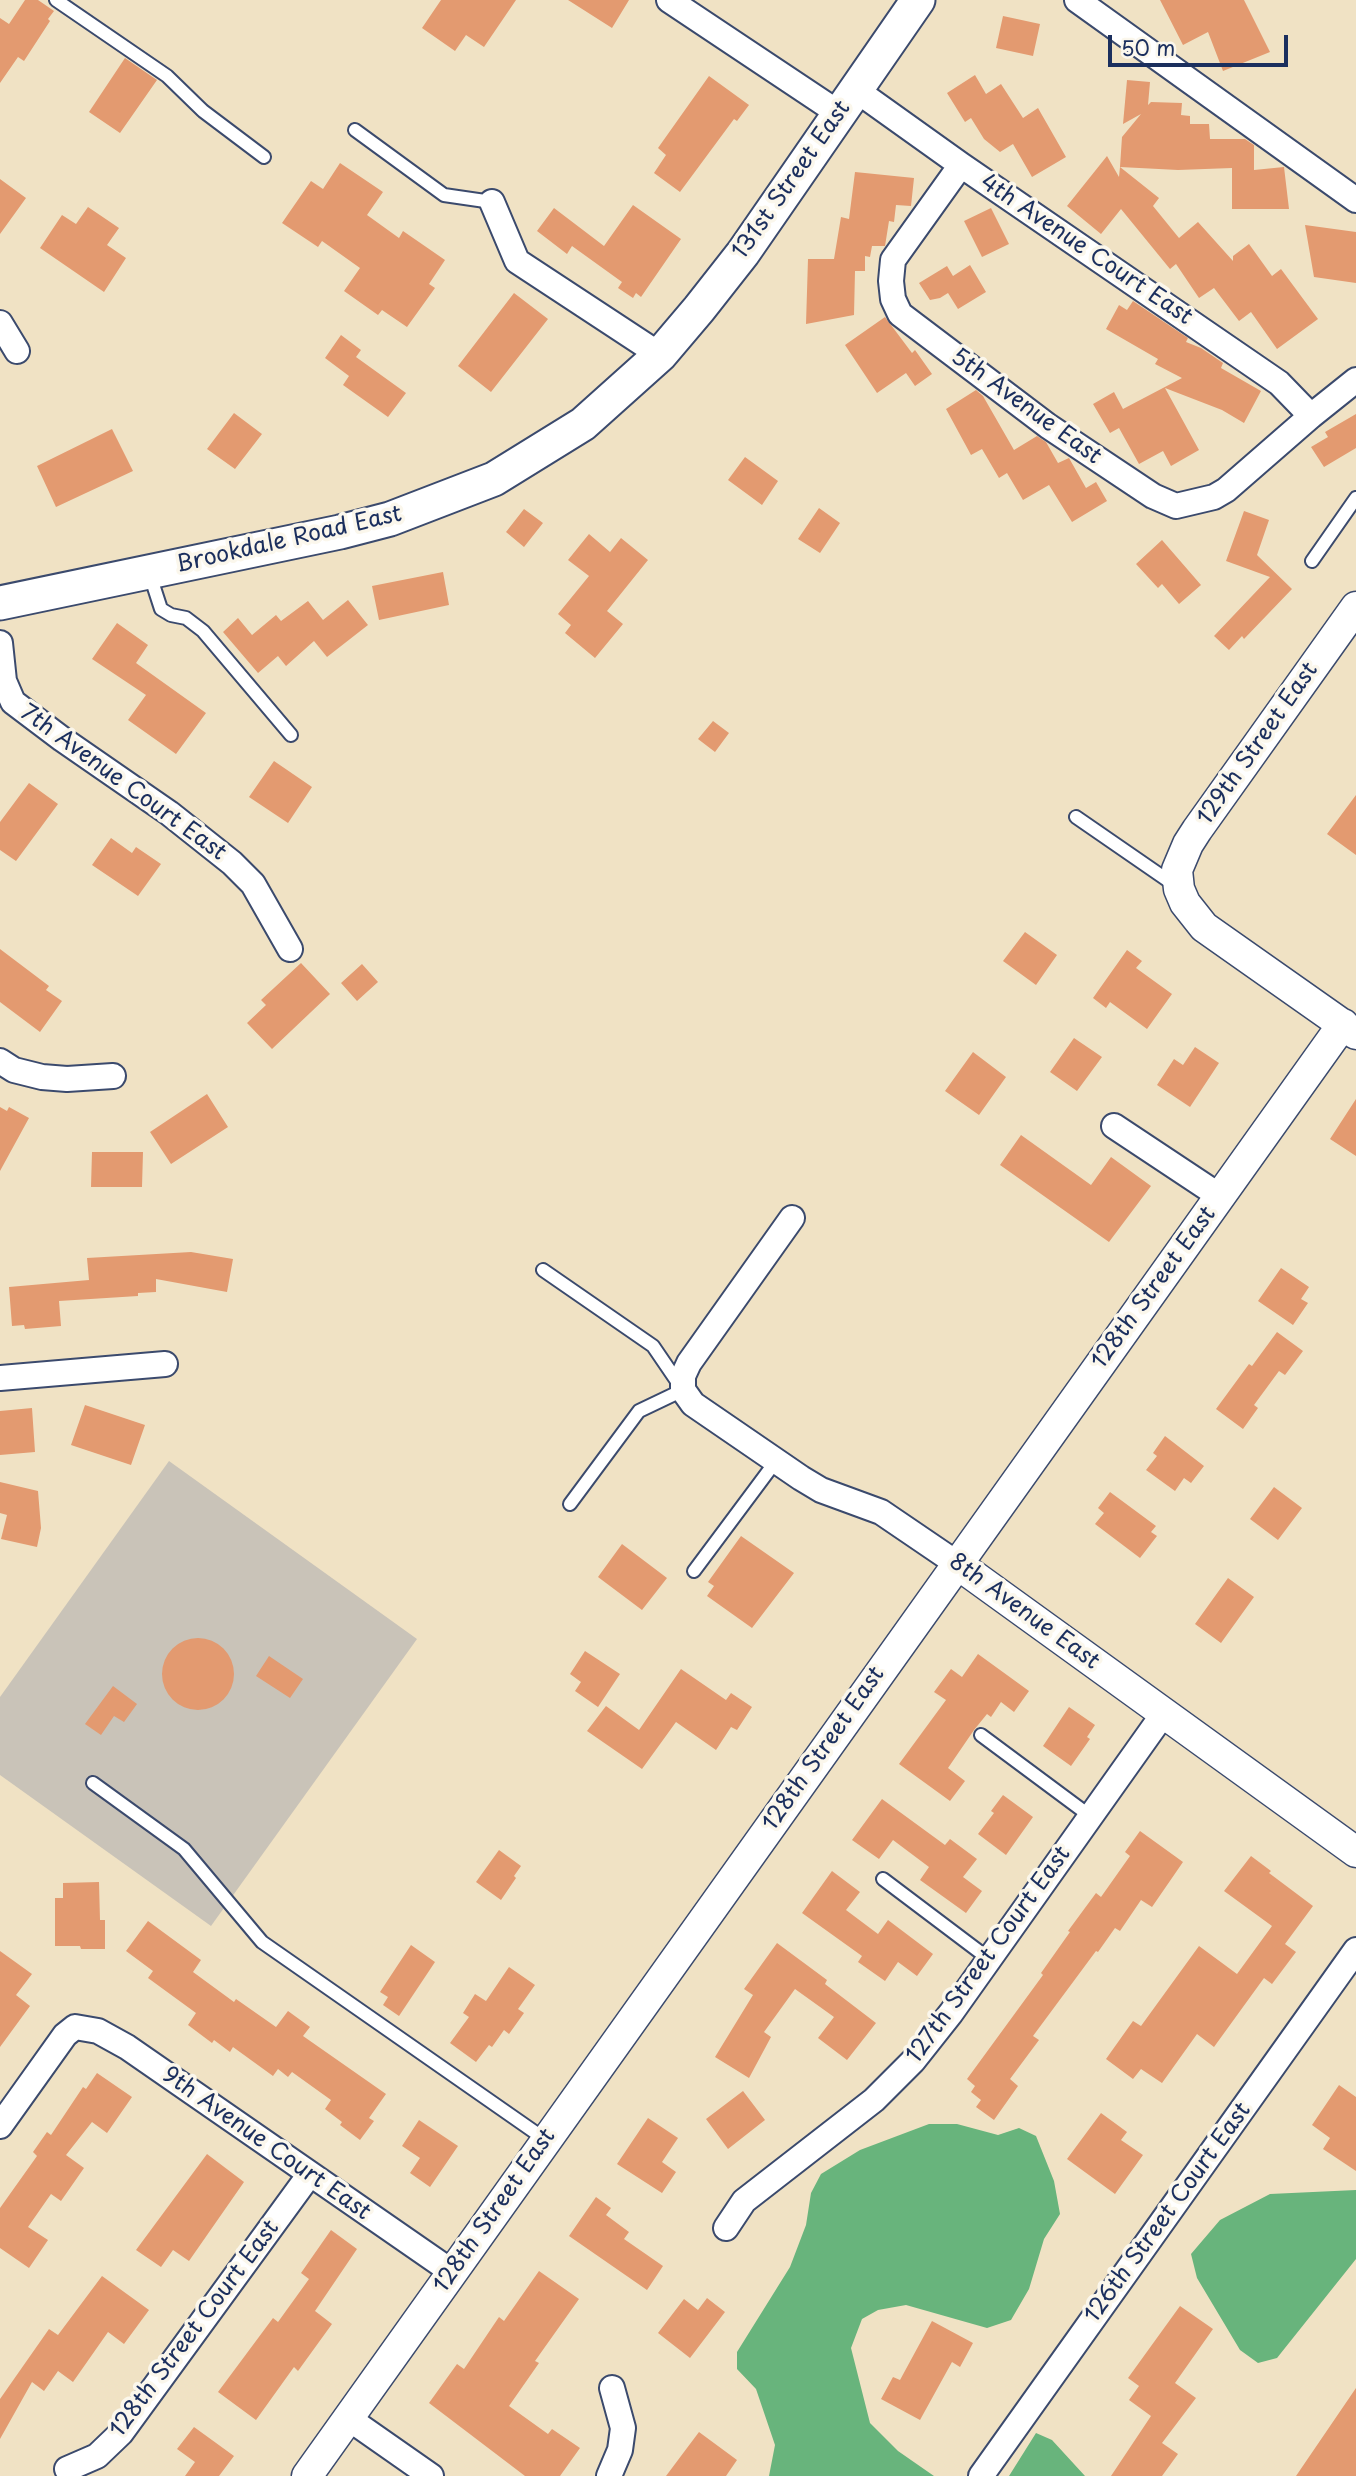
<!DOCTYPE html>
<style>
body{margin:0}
#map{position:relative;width:1356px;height:2476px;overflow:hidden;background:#f0e2c4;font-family:"Playpen Sans",sans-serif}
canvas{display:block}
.scale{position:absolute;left:1108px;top:35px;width:180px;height:32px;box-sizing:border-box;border:4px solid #1b2f5e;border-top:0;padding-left:9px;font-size:21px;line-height:24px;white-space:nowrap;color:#1b2f5e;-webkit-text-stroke:5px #fbf7ec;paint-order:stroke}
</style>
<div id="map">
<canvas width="1356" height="2476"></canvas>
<div class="scale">50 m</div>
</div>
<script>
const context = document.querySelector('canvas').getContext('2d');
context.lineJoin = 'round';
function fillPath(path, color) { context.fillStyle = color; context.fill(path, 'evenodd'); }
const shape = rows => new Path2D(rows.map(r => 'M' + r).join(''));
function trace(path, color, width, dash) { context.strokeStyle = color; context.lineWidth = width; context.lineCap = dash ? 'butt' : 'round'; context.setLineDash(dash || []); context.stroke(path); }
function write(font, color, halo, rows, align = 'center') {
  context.font = font + ' "Playpen Sans",sans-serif'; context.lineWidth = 7; context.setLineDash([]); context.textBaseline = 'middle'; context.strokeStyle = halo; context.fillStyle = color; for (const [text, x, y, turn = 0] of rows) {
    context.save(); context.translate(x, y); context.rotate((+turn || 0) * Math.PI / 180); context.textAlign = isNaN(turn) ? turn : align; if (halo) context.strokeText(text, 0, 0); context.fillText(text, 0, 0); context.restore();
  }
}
fillPath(shape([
 [169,1461,417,1639,211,1926,0,1775,0,1697]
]), '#c9c3b8');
fillPath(shape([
 [929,2124,957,2124,998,2135,1019,2128,1036,2136,1054,2181,1060,2214,1044,2239,1029,2289,1011,2320,987,2328,906,2305,878,2310,862,2319,851,2348,870,2423,898,2451,934,2476,769,2476,775,2445,756,2389,737,2369,737,2352,790,2267,806,2225,811,2193,821,2174,860,2150],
 [1356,2190,1356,2259,1277,2358,1258,2363,1240,2350,1197,2278,1191,2254,1220,2220,1270,2194],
 [1036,2433,1052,2440,1085,2476,1009,2476]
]), '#68b47c');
fillPath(shape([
 [25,0,38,0,54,11,48,19,50,21,24,61,18,57,0,83,0,18,9,24],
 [441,0,516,0,484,47,466,35,455,51,422,28],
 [568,0,629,0,612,28],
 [1160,0,1244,0,1270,52,1223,71,1208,32,1183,45],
 [1003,16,1040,24,1033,56,996,48],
 [125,58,157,80,120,133,89,112],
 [975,75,986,94,1001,84,1023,118,1038,108,1066,157,1032,177,1013,144,1000,152,984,139,971,118,965,122,947,93],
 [709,76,749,105,737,121,734,119,680,192,654,173,666,155,658,148],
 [1127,80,1150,82,1148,105,1151,102,1182,103,1181,115,1190,116,1190,124,1209,124,1210,139,1245,139,1254,145,1254,170,1284,167,1289,209,1232,209,1232,168,1178,170,1120,167,1122,137,1141,114,1123,124],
 [1107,156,1119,177,1120,167,1159,198,1153,206,1179,238,1198,222,1233,261,1233,256,1249,244,1272,276,1281,269,1318,319,1277,349,1251,312,1239,321,1214,288,1199,298,1176,264,1170,269,1121,209,1101,234,1067,206],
 [340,163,383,192,367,215,399,238,403,231,445,260,429,284,435,288,407,327,382,310,378,315,344,291,360,268,322,241,318,247,282,223,311,181,323,189],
 [855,172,914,178,911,206,896,205,894,222,889,221,885,246,872,246,870,257,865,256,865,271,855,271,854,315,806,324,808,259,834,259,841,217,849,219],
 [0,179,26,198,0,234],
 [633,205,681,239,641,297,636,293,633,298,618,288,622,282,572,246,567,254,537,231,554,208,604,246],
 [88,207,119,228,107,245,126,258,104,292,40,248,62,215,76,224],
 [991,208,1009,244,982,257,964,221],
 [1305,225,1356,232,1356,283,1314,277],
 [970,265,986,292,958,309,948,293,940,298,930,300,919,283,947,266,953,276],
 [514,293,548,319,491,392,458,366],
 [1133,301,1188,338,1186,342,1201,348,1223,363,1221,368,1261,391,1244,423,1222,410,1165,388,1199,450,1171,466,1163,451,1139,464,1119,428,1110,433,1093,404,1114,392,1123,409,1182,378,1155,364,1158,359,1106,329,1119,305,1127,310],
 [885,317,912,353,915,350,932,374,915,386,906,373,877,393,845,345],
 [341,335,361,350,356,357,406,393,388,417,343,385,349,376,325,358],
 [976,390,983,396,1014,450,1037,436,1046,442,1058,463,1069,458,1086,488,1096,482,1107,501,1072,522,1049,485,1023,500,1007,473,999,478,982,449,971,455,946,409],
 [234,413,262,434,235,469,207,449],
 [1356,414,1356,448,1324,467,1311,447,1328,437,1325,432],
 [112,429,133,471,56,507,37,466],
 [745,457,778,481,762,505,728,480],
 [819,508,840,523,820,553,798,539],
 [524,509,543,523,524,547,506,532],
 [1244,511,1269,520,1257,555,1292,589,1244,639,1242,636,1229,650,1214,636,1270,577,1226,561],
 [589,534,610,552,621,538,648,560,607,611,623,624,595,658,565,633,571,625,558,614,589,576,568,560],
 [1162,540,1201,585,1179,604,1162,584,1158,588,1136,564],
 [443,572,449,605,379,620,372,586],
 [348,600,368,625,327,657,314,641,286,666,278,656,258,673,223,632,238,618,252,635,276,615,281,621,308,601,323,620],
 [117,623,148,645,136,663,206,713,176,754,128,720,146,695,92,659],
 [713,721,729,733,715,752,698,739],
 [274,761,312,787,288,823,249,797],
 [29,783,58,804,16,861,0,850,0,822],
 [1356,795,1356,855,1327,834],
 [111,838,132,853,136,847,161,864,138,896,92,865],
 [1025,932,1057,955,1036,985,1003,961],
 [0,949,49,986,46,990,62,1001,40,1032,0,1002],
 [1127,950,1142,961,1136,968,1172,994,1147,1029,1110,1002,1106,1008,1093,998],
 [301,963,330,994,272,1049,247,1023,266,1005,261,1000],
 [362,964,378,982,357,1001,341,983],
 [1074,1038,1102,1057,1077,1091,1050,1072],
 [1195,1047,1219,1063,1190,1107,1157,1085,1174,1059,1183,1065],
 [973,1052,1006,1077,979,1115,945,1091],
 [207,1094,228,1127,171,1164,150,1132],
 [1356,1099,1356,1156,1330,1139],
 [0,1107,7,1111,9,1107,29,1118,0,1171],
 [1021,1135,1091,1185,1111,1157,1151,1186,1109,1242,1000,1165],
 [92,1152,143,1152,142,1187,91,1187],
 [191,1252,233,1259,227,1292,156,1279,156,1292,138,1293,138,1296,59,1301,61,1326,25,1329,24,1325,12,1326,9,1287,89,1280,87,1258],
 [1281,1268,1309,1287,1301,1299,1308,1303,1293,1325,1258,1301],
 [1277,1332,1303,1351,1285,1375,1279,1371,1254,1405,1258,1408,1243,1429,1216,1409,1249,1364,1252,1366],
 [85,1405,145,1425,131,1465,71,1445],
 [32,1408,35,1452,0,1455,0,1411],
 [1165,1436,1204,1466,1191,1483,1184,1478,1175,1491,1146,1470,1157,1456,1153,1453],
 [0,1482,38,1491,41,1528,37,1547,1,1539,7,1515,0,1513],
 [1274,1487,1302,1508,1278,1540,1250,1519],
 [1110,1492,1156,1526,1151,1532,1157,1536,1140,1558,1095,1524,1104,1513,1098,1508],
 [741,1536,794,1573,752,1628,707,1596,714,1586,708,1582],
 [622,1544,667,1578,642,1610,598,1577],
 [1228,1578,1254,1597,1221,1643,1195,1624],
 '162 1674a36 36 0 1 1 72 0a36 36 0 1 1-72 0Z',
 [585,1651,620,1674,598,1707,575,1691,581,1682,570,1674],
 [978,1654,1029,1691,1014,1712,1001,1702,991,1717,987,1714,974,1730,948,1768,965,1781,950,1801,899,1764,946,1700,934,1692,951,1669,962,1677],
 [269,1656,303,1679,290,1698,256,1676],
 [681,1669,726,1700,731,1693,752,1707,737,1730,731,1727,716,1750,676,1722,642,1769,587,1731,606,1706,639,1730],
 [113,1686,137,1704,124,1722,114,1716,101,1735,85,1724],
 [1069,1707,1095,1725,1087,1737,1090,1739,1071,1766,1043,1746],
 [1003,1795,1033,1817,1006,1855,978,1834,994,1813,991,1811],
 [882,1799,945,1845,950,1839,977,1859,963,1877,982,1891,966,1913,920,1880,929,1867,893,1840,879,1859,852,1840],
 [1140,1831,1183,1862,1152,1907,1141,1900,1120,1931,1115,1928,1098,1952,1096,1951,1033,2036,1039,2040,1010,2079,1018,2086,994,2120,976,2107,981,2100,971,2092,975,2086,967,2079,1043,1975,1041,1973,1070,1932,1068,1931,1096,1893,1101,1897,1130,1856,1125,1852],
 [499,1850,521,1866,514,1876,516,1878,501,1900,476,1882],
 [1251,1856,1271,1871,1269,1873,1313,1906,1285,1944,1296,1952,1272,1984,1264,1978,1214,2047,1197,2034,1162,2083,1141,2069,1133,2079,1106,2059,1133,2021,1141,2026,1199,1946,1237,1974,1272,1926,1224,1891],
 [832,1871,860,1892,846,1910,878,1934,888,1920,933,1954,917,1976,898,1962,885,1981,858,1962,862,1956,802,1913],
 [99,1882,100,1920,105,1920,105,1949,81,1949,80,1946,55,1946,55,1898,63,1898,63,1883],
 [148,1921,201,1960,193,1972,234,2002,236,1999,276,2027,288,2011,310,2027,303,2036,386,2094,369,2118,374,2121,360,2140,340,2125,342,2122,325,2109,331,2100,292,2072,288,2077,278,2069,273,2076,233,2047,230,2052,214,2040,212,2043,188,2025,196,2013,148,1978,153,1971,126,1951],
 [777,1943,827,1980,825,1984,876,2023,847,2060,818,2038,834,2017,795,1989,764,2032,771,2037,749,2078,715,2057,753,1995,744,1989],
 [411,1945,435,1962,399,2016,383,2005,388,1997,380,1992],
 [0,1951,32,1974,16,1995,30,2006,0,2047],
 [509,1967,535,1985,518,2009,524,2013,509,2034,504,2030,492,2047,489,2045,476,2062,450,2043,469,2017,463,2013,475,1994,486,2001],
 [97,2073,132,2097,107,2133,92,2122,66,2155,84,2168,61,2201,51,2194,28,2227,48,2240,29,2268,0,2248,0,2208,37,2156,33,2152,47,2132,51,2135,83,2087,86,2089],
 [1339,2085,1356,2097,1356,2171,1323,2149,1330,2138,1312,2125],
 [743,2091,765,2120,728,2149,706,2119],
 [1101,2113,1127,2132,1121,2140,1143,2155,1115,2194,1067,2159],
 [648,2118,678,2138,662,2162,676,2172,662,2193,617,2164],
 [419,2120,458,2146,430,2187,410,2173,420,2158,402,2146],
 [207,2154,244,2182,189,2261,173,2250,161,2267,136,2250],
 [596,2197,611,2208,606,2215,629,2232,624,2239,663,2266,647,2290,569,2236],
 [331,2230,357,2249,315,2311,332,2324,298,2371,294,2367,256,2420,218,2392,273,2318,278,2322,309,2279,301,2273],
 [539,2271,579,2299,535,2361,539,2363,509,2406,548,2434,552,2429,580,2448,560,2476,525,2476,429,2403,457,2364,464,2369,499,2317,504,2321],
 [102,2276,149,2310,124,2344,108,2332,73,2382,58,2371,44,2391,32,2382,0,2439,0,2399,49,2329,58,2335],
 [707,2298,725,2312,690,2358,658,2333,684,2299,698,2310],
 [1180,2306,1213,2329,1175,2383,1196,2398,1162,2443,1178,2454,1162,2476,1111,2476,1151,2416,1129,2400,1139,2386,1128,2378],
 [932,2321,973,2343,960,2367,952,2362,920,2420,881,2399,893,2377,900,2380],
 [1356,2388,1356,2476,1296,2476],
 [194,2427,234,2456,219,2476,185,2476,195,2462,177,2449],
 [699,2432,737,2460,726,2476,666,2476]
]), '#e39a70');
const service = shape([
 [56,0,167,76,203,111,264,157],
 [355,130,444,195,492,202],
 [1312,561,1356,498],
 [149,572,161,609,171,615,186,618,203,631,291,735],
 [1076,817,1176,886],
 [543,1270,653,1346,683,1390,639,1411,570,1504],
 [694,1571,776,1461],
 [981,1735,1090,1816],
 [93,1783,184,1849,262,1942,546,2140],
 [883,1879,989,1959]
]);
const minor = shape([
 [669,0,840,114],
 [1077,0,1356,200],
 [856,90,961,165,1279,383,1311,416],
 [961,165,893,260,891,281,893,299,900,314,1048,426,1153,496,1176,506,1214,497,1226,490,1311,416,1356,380],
 [492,202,517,261,660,355],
 [0,323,17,351],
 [0,643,4,681,13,702,62,739,169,813,232,863,253,884,290,949],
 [0,1061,14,1070,42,1077,67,1079,113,1076],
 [1114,1126,1221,1197],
 [792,1218,689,1363,683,1376,683,1390,693,1404,801,1478,821,1490,881,1512,956,1563],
 [0,1378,165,1364],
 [0,2126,65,2035,75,2027,98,2031,127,2047,452,2272],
 [726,2228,744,2201,874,2100,913,2061,951,2013,1164,1713],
 [348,2418,431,2476],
 [67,2469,97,2456,121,2433,310,2174],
 [609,2476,620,2450,623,2428,612,2388],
 [981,2476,1356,1950]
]);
const tertiary = shape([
 [1356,607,1197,830,1188,844,1177,870,1179,889,1185,903,1204,927,1356,1034],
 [956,1563,1356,1852],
 [307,2476,1343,1024]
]);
const secondary = shape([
 [0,603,340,532,390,519,494,479,583,424,660,355,699,309,743,253,918,0]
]);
trace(service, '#3b4a6d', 16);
trace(minor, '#3b4a6d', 28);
trace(tertiary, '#3b4a6d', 33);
trace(secondary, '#3b4a6d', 37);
trace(service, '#fff', 12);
trace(minor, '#fff', 24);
trace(tertiary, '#fff', 30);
trace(secondary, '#fff', 33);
write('23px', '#1b2f5e', '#fbf7ec', [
 ["131st Street East",792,180,-55],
 ["4th Avenue Court East",1086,250,34],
 ["5th Avenue East",1026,407,36],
 ["Brookdale Road East",289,540,-13],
 ["129th Street East",1258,744,-55],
 ["7th Avenue Court East",123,783,36],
 ["128th Street East",1154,1288,-54],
 ["8th Avenue East",1024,1612,36],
 ["128th Street East",824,1749,-55],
 ["127th Street Court East",989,1955,-54],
 ["9th Avenue Court East",266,2144,35],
 ["128th Street East",495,2211,-55],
 ["126th Street Court East",1168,2213,-54],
 ["128th Street Court East",195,2329,-53]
]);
</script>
